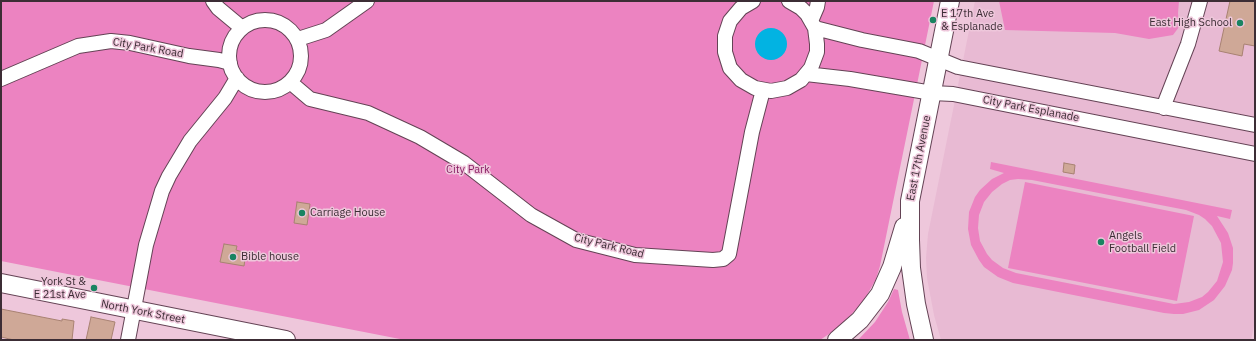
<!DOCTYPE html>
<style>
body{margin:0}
#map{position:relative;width:1256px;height:341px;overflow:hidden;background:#eec7db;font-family:"IBM Plex Sans",sans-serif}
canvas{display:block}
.frame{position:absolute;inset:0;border:2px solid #3c2d35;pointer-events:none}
</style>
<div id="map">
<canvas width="1256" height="341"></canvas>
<div class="frame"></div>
</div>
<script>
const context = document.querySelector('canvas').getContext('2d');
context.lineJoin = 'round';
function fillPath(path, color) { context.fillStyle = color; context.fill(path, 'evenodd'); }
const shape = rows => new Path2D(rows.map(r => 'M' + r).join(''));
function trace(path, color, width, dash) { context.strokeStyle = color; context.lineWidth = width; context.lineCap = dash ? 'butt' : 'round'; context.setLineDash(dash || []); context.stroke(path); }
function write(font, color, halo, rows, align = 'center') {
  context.font = font + ' "IBM Plex Sans",sans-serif'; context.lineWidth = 3; context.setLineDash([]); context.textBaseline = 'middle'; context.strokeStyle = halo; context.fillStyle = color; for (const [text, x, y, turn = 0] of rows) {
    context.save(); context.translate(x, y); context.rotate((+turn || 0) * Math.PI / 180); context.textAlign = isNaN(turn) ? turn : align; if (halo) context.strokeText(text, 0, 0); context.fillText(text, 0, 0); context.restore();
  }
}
fillPath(shape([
 [975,1,1255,1,1255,321,1251,340,941,340,934,315,927,278,926,258,928,234]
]), '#e8bad3');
fillPath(shape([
 [1,1,934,1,880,266,876,279,863,302,845,321,832,332,820,340,405,340,1,261],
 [999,1,1179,1,1178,13,1179,27,1173,35,1149,39,1115,33,1005,30],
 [991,162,1232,210,1230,219,1217,216,1228,233,1233,248,1233,263,1232,270,1225,286,1214,300,1199,310,1183,314,1174,314,1164,313,1013,283,998,277,984,267,979,260,971,245,968,229,969,212,975,197,980,190,992,179,1004,173,990,169],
 [1018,179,1032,180,1186,210,1199,215,1205,219,1212,226,1221,243,1223,262,1217,281,1208,292,1202,297,1189,302,1174,304,1016,273,1003,268,992,260,987,254,980,241,978,228,979,215,984,202,992,192,1002,184,1010,180],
 [1025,182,1194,216,1177,301,1008,268],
 [894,289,898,290,902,312,910,340,858,340,875,322,888,302]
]), '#ec83c1');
fillPath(shape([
 '755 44a16 16 0 1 1 32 0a16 16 0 1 1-32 0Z'
]), '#02b3e2');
const building = shape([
 [1230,1,1255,1,1255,46,1244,44,1242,56,1219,51,1230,1],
 [1064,163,1075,165,1074,174,1063,172,1064,163],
 [297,202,310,204,307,225,294,223,297,202],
 [224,244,237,246,236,250,246,253,244,266,220,262,224,244],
 [1,309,62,321,62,319,74,321,72,340,14,340,1,337,1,309],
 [91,317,115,322,111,340,86,340,91,317]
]);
fillPath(building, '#cfa897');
trace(building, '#a88272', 1);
const minor = shape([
 [213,1,218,8,242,28],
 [753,1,741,8,730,21,725,36,725,52,730,68,741,80,755,88,771,91,787,88,801,80,811,68,817,52,817,44,815,28,807,14,801,8,789,1],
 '229 56a36 36 0 1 1 72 0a36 36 0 1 1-72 0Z',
 [811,21,817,7,818,1],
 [815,28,862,40,919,51,958,67,1255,125],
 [298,39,326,30,367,1],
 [806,74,850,79,932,93,953,94,1255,154],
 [1,79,78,46,111,41,130,43,189,56,219,60,230,63],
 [290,82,310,99,368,113,420,137,464,163,531,215,576,240,635,255,713,260,723,259,729,254,752,132,763,90],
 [1164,108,1166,100,1188,44,1200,1],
 [128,340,146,245,162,191,169,176,190,141,225,98,237,78]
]);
const major = shape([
 [1,283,286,340],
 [837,340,860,320,880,294,892,267,904,227],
 [924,340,916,304,911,268,910,240,910,201,950,1]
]);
trace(minor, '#644355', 16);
trace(major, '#644355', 20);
trace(minor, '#fff', 14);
trace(major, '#fff', 18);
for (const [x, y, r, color] of [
 [933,20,4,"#198461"],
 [1240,23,4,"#198461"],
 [302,213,4,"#198461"],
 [1101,242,4,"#198461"],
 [233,257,4,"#198461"],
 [94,288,4,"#198461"]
]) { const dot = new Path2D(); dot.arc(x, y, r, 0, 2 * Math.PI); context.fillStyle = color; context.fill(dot); trace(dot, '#eec7db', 1.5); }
write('11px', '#3c2d35', '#eec7db', [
 ["E 17th Ave",941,14],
 ["& Esplanade",941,27],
 ["East High School",1232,23,"right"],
 ["Carriage House",310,213],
 ["Angels",1109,236],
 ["Football Field",1109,249],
 ["Bible house",241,257],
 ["York St &",86,282,"right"],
 ["E 21st Ave",86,295,"right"]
], 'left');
write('11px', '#3c2d35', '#eec7db', [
 ["City Park Road",148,48,10],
 ["City Park Esplanade",1031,109,11],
 ["East 17th Avenue",919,158,-79],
 ["City Park Road",609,246,14],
 ["North York Street",143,312,11]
]);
write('11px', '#891e65', '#eec7db', [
 ["City Park",468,170]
]);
</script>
